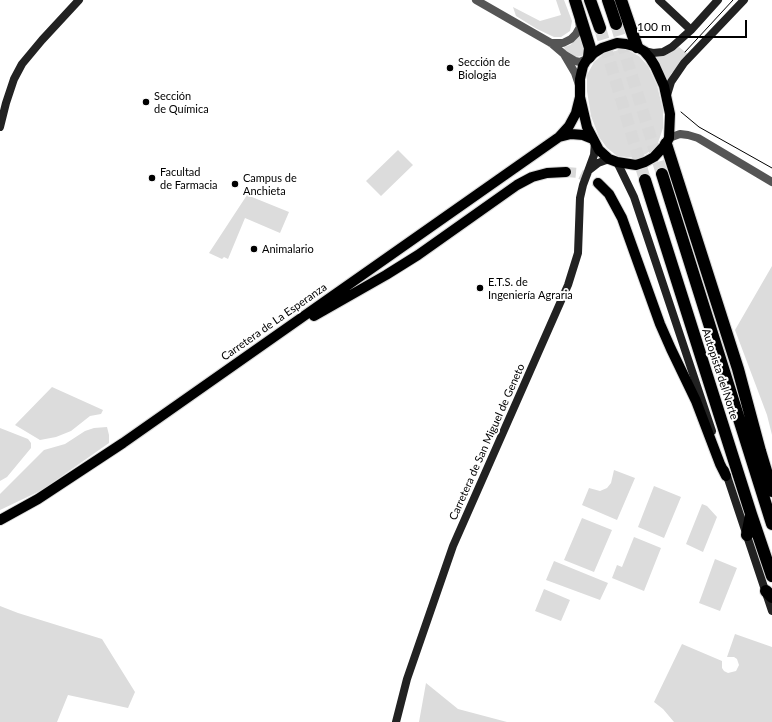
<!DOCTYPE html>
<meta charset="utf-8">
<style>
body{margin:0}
#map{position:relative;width:772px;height:722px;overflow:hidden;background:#fff;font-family:Lato,sans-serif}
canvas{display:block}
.scale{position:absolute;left:630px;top:20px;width:117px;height:18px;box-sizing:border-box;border:2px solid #000;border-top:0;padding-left:5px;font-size:12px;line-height:14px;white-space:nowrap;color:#000;-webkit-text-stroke:3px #fff;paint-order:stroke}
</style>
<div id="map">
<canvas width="772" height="722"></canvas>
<div class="scale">100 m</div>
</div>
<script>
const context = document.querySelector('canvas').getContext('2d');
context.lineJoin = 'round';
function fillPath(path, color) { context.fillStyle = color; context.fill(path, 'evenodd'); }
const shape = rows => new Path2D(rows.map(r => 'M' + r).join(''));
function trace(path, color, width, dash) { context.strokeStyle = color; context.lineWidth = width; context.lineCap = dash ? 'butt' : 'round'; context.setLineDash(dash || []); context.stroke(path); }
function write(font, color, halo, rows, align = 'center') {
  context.font = font + ' Lato,sans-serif'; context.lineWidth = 4; context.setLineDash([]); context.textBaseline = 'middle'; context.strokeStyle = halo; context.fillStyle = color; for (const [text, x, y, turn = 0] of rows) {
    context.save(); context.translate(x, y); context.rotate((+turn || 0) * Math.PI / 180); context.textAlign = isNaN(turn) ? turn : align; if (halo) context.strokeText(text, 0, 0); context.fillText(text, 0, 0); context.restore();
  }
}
fillPath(shape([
 [556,0,564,0,572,21,570,31,561,37,554,37,537,29,516,16,513,7,540,21,561,15],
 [580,36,584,51,582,56,576,57,565,50,564,47,570,45],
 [679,47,688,54,671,74,668,82,656,57,664,56],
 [618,50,629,51,639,56,648,66,657,85,663,110,663,128,657,146,646,154,636,158,617,156,607,148,599,137,591,116,587,91,587,75,594,62,602,55],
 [398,150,413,165,381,196,366,181],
 [247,195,289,212,280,233,245,218,228,259,224,257,222,259,209,253],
 [772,266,772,435,767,415,735,330],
 [52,387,103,410,101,414,90,416,71,431,56,437,40,440,15,425],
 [107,427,109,435,109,443,42,490,0,510,0,494,44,450,65,444,85,431,94,428],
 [0,428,28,439,31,443,31,448,7,477,0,481],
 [614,470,635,478,617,520,582,505,589,488,600,491,607,488,611,483],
 [654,486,681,497,664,538,638,527],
 [702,504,707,506,717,517,703,552,686,544],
 [582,518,612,530,594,572,564,560],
 [634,537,661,548,644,591,612,578,617,565,622,567],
 [715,559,737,568,720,611,699,603],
 [554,561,608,583,600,600,546,580],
 [544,589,570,600,561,621,535,611],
 [0,606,18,613,102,639,135,692,128,708,68,695,57,722,0,722],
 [735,634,772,647,772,722,674,722,663,709,654,702,682,644,722,661,722,668,724,671,728,673,736,671,739,665,737,659,734,657,727,657],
 [426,683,458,709,507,722,419,722]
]), '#dcdcdc');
trace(shape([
 [566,172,578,173,598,183]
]), '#d9d9d9', 10, [10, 5]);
trace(shape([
 [616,24,662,174],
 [600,28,645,180]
]), '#d9d9d9', 12, [12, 6]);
const primary = shape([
 [617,43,626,44,637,47,644,51,650,58,655,66,664,86,670,114,669,138,666,144,654,157,645,162,636,165,617,162,609,159,599,150,587,127,580,97,580,79,583,66,586,61,594,53,602,48,617,43],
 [559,137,571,134,583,135,593,139],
 [598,183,609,194,622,218,660,324,671,349,696,401,720,464,726,476],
 [314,316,386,275,418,255,517,185,532,177,547,173,566,172],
 [0,520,38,499,123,443,559,137,569,126,576,113,580,97]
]);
const motorway = shape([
 [575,0,590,48,589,57],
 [590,0,600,28],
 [608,0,616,24],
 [621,0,637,47],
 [666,144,738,369,760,451,772,491],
 [662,174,772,524],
 [645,180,751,514,772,576],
 [747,535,751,515],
 [766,591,772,597]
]);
trace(primary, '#dbdbdb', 12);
trace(motorway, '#dbdbdb', 14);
trace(shape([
 [476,0,551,43,565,55,575,61,580,62,589,58],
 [551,43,563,43,571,39,576,34,580,27,579,21],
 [565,56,575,73,579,85],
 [669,138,680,134,688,135,698,138,772,182]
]), '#555', 8);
trace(shape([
 [659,0,691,30],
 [644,51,653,53,663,52,672,47,691,30,718,0],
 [667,95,671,82,684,63,744,0],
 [0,127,6,103,14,79,22,64,42,40,79,0],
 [617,162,634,197,712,431],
 [589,170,598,163,609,159],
 [725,470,772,611],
 [396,722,407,679,453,546,568,285,578,253,580,198,583,185,594,155,595,142]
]), '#222', 8);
trace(primary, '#000', 10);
trace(motorway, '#000', 12);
trace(shape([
 [685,52,733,0],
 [681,112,699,127,772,168]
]), '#000', 1);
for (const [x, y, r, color] of [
 [450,68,4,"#000"],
 [146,102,4,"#000"],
 [152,178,4,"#000"],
 [235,184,4,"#000"],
 [254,249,4,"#000"],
 [480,288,4,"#000"]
]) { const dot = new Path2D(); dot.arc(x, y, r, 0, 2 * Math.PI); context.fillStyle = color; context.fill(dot); trace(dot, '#fff', 1.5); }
write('11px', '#000', '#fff', [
 ["Sección de",458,62],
 ["Biologia",458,75],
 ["Sección",154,96],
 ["de Química",154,109],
 ["Facultad",160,172],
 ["de Farmacia",160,185],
 ["Campus de",243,178],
 ["Anchieta",243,191],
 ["Animalario",262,249],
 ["E.T.S. de",488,282],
 ["Ingeniería Agraria",488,295]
], 'left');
write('11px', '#000', '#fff', [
 ["Carretera de La Esperanza",274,322,-35],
 ["Autopista del Norte",720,374,72],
 ["Carretera de San Miguel de Geneto",487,442,-66]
]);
</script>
